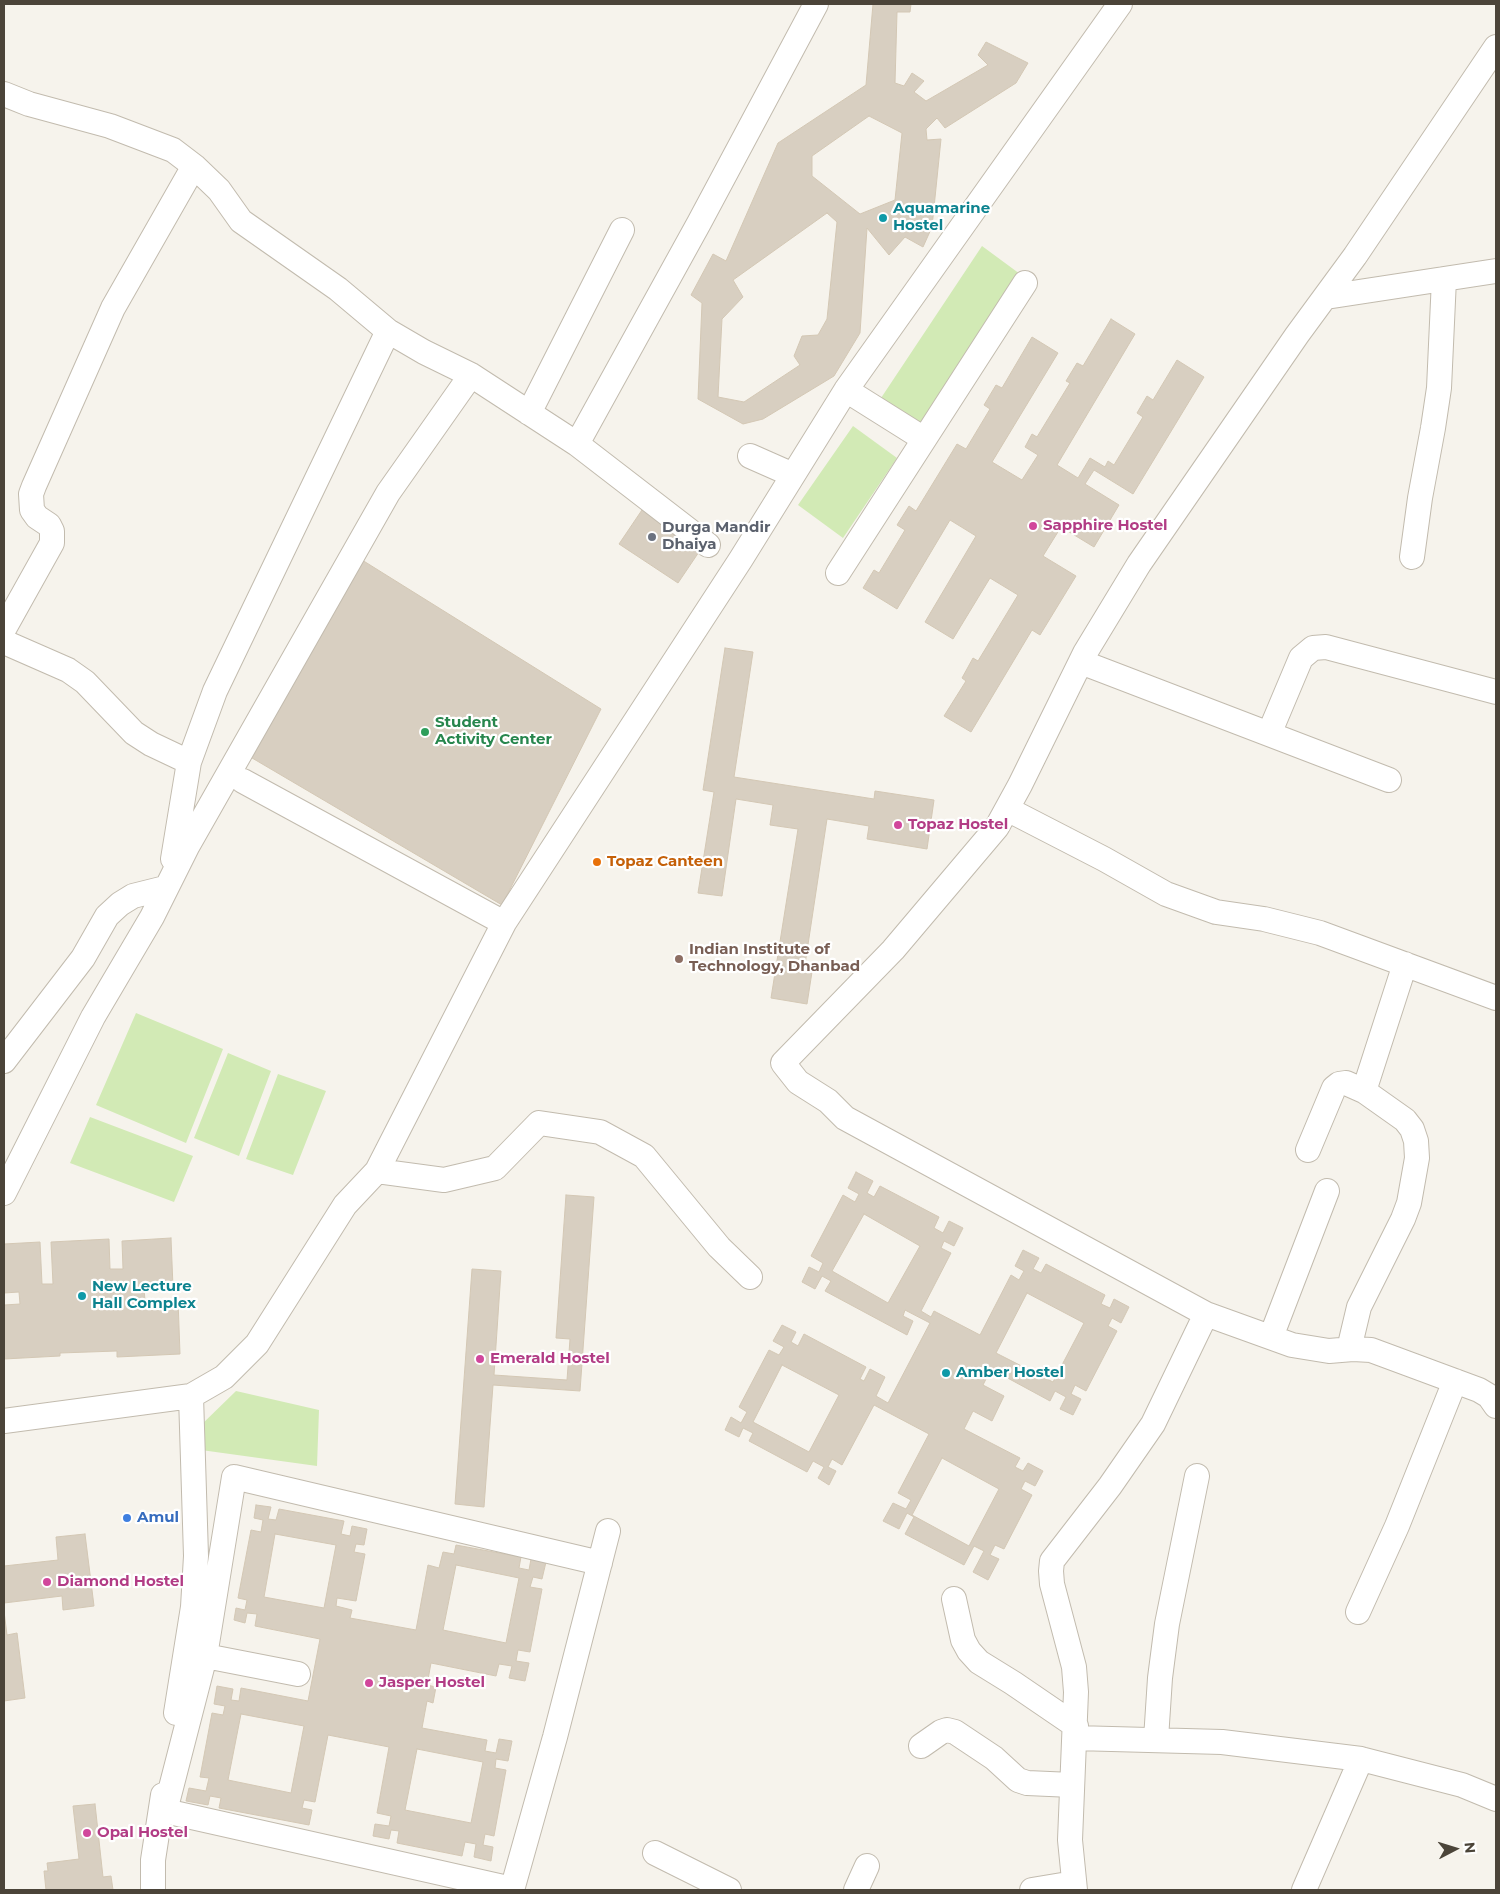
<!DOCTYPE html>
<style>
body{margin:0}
#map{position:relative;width:1500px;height:1894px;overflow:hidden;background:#f6f3ec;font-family:Montserrat,sans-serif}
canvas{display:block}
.frame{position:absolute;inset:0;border:5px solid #4b4439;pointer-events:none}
.north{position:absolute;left:1430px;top:1824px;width:50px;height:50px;-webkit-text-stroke:4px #fff;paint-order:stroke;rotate:85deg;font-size:14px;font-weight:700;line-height:20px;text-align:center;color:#4b4439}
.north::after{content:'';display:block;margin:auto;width:18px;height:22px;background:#4b4439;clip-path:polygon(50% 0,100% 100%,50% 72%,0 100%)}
</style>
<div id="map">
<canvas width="1500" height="1894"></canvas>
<div class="frame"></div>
<div class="north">N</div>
</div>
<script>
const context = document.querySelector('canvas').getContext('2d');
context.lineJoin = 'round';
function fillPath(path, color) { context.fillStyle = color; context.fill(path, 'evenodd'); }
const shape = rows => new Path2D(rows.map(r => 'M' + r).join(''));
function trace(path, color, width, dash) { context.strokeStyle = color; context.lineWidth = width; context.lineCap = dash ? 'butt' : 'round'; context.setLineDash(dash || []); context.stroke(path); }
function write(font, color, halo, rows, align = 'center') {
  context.font = font + ' Montserrat,sans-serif'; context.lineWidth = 4.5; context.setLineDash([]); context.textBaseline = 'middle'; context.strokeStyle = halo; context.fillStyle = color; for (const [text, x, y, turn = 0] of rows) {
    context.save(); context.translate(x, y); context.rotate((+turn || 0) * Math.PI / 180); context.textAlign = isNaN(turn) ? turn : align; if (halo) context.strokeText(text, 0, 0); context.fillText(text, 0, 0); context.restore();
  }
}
fillPath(shape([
 [982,246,1020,274,920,425,881,398],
 [853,426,897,458,843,538,798,505],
 [136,1013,223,1049,186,1143,96,1105],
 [228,1053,271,1071,239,1156,194,1138],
 [278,1074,326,1091,293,1175,246,1159],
 [90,1117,193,1156,174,1202,70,1163],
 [236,1391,319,1410,317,1466,201,1450,198,1428]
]), '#d2eab5');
const building = shape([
 [873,4,911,4,910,12,897,12,895,83,904,86,912,73,924,81,914,92,926,101,988,65,978,55,986,42,1028,63,1016,83,945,128,937,118,926,129,927,140,941,139,932,227,923,247,905,237,889,255,867,228,860,333,834,376,763,419,743,424,698,399,702,303,691,295,713,254,726,261,778,143,866,85,873,4],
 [869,116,902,133,895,200,860,214,812,176,812,156,869,116],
 [827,213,837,222,827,319,818,335,802,336,794,356,800,365,744,402,718,397,722,319,743,297,733,280,827,213],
 [1111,319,1135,334,1057,465,1078,478,1090,458,1105,467,1108,461,1114,465,1143,417,1137,413,1147,396,1153,400,1177,360,1204,377,1133,494,1094,470,1085,484,1119,505,1094,547,1061,527,1043,556,1076,576,1040,635,1032,630,971,732,944,716,966,681,962,678,973,658,978,661,1018,595,990,578,953,639,925,622,976,536,950,520,897,609,863,588,874,570,879,573,905,530,897,525,909,506,916,511,957,444,966,449,990,409,984,405,996,385,1002,388,1032,337,1058,353,992,462,1022,480,1038,455,1025,447,1032,434,1037,437,1070,383,1066,381,1077,363,1083,366,1111,319],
 [644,507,703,546,678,583,619,544,644,507],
 [362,560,601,709,502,905,247,755,362,560],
 [725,648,753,652,734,777,874,799,875,791,934,800,927,849,867,839,869,826,827,819,804,971,812,972,807,1004,771,998,798,829,770,825,773,805,736,799,722,896,698,893,714,792,703,790,725,648],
 [856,1172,873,1181,867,1193,874,1197,880,1186,939,1217,934,1228,943,1233,949,1221,963,1228,954,1246,944,1241,941,1248,951,1253,921,1311,931,1317,934,1311,980,1335,1011,1275,1019,1280,1024,1271,1015,1266,1023,1250,1039,1258,1033,1269,1041,1273,1046,1264,1105,1295,1101,1304,1110,1308,1114,1299,1129,1307,1121,1323,1112,1318,1108,1326,1117,1331,1086,1391,1075,1385,1071,1394,1081,1399,1073,1415,1060,1409,1066,1397,1055,1391,1050,1401,991,1369,983,1385,1004,1396,992,1421,973,1411,964,1429,1020,1458,1015,1467,1023,1471,1028,1463,1043,1471,1035,1486,1025,1481,1021,1489,1032,1495,1004,1549,995,1545,990,1555,999,1559,988,1580,973,1572,984,1551,974,1546,964,1565,905,1534,914,1517,907,1513,899,1529,883,1521,893,1503,906,1509,911,1500,898,1493,929,1434,874,1405,842,1465,832,1459,828,1467,836,1471,829,1485,818,1478,824,1467,813,1461,807,1472,749,1441,753,1433,743,1428,739,1437,725,1430,731,1417,741,1423,747,1412,739,1407,769,1350,779,1355,784,1347,773,1341,782,1325,796,1332,791,1342,798,1346,804,1334,866,1367,860,1379,864,1381,870,1369,885,1377,876,1396,888,1403,930,1323,905,1310,903,1316,913,1321,907,1335,825,1291,831,1281,822,1276,815,1289,802,1282,809,1267,819,1272,823,1263,811,1256,843,1195,855,1202,859,1194,848,1188,856,1172],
 [864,1214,920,1246,888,1303,832,1271,864,1214],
 [1027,1293,1084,1323,1053,1382,996,1353,1027,1293],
 [782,1365,839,1395,809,1452,753,1422,782,1365],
 [942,1458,999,1489,969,1546,912,1515,942,1458],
 [566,1195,594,1197,580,1391,493,1385,484,1507,455,1504,472,1269,501,1271,494,1375,567,1380,570,1339,556,1338,566,1195],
 [171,1238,173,1287,144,1288,145,1301,178,1300,180,1354,117,1357,117,1351,60,1353,60,1356,4,1359,4,1305,20,1304,19,1292,4,1293,4,1244,40,1242,42,1284,53,1284,51,1242,109,1239,110,1269,123,1269,122,1241,171,1238],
 [256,1505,271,1507,268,1519,276,1520,279,1509,344,1521,341,1534,350,1536,352,1526,367,1529,364,1545,356,1544,354,1552,365,1554,356,1601,337,1598,336,1606,352,1610,350,1618,416,1630,428,1565,439,1568,443,1552,454,1554,456,1545,521,1557,519,1568,529,1570,531,1559,546,1562,542,1579,533,1577,530,1587,542,1589,530,1652,518,1650,516,1661,529,1663,525,1681,509,1678,512,1666,499,1664,496,1676,431,1663,427,1685,436,1687,433,1703,427,1701,422,1728,487,1740,485,1751,496,1753,499,1739,512,1741,508,1761,496,1759,495,1768,506,1770,494,1836,485,1834,483,1845,493,1847,491,1861,474,1857,476,1844,465,1842,462,1856,397,1843,399,1831,391,1830,389,1839,373,1836,375,1824,389,1826,391,1816,377,1813,389,1747,328,1735,315,1802,304,1800,302,1808,312,1810,309,1825,219,1808,221,1798,210,1796,208,1805,186,1801,189,1788,206,1791,209,1778,200,1777,212,1713,223,1715,225,1706,214,1704,217,1686,233,1689,231,1700,239,1701,241,1688,308,1701,320,1639,255,1626,257,1614,247,1613,245,1623,234,1620,236,1608,245,1610,247,1600,238,1598,251,1530,261,1532,263,1520,254,1518,256,1505],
 [275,1534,336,1545,324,1608,264,1597,275,1534],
 [456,1565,519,1578,506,1643,443,1630,456,1565],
 [241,1714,304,1726,291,1793,228,1780,241,1714],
 [417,1749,483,1762,471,1823,405,1810,417,1749],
 [85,1534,94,1606,63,1610,62,1596,4,1603,4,1566,58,1560,56,1537,85,1534],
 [4,1611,7,1635,17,1633,25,1698,4,1701,4,1611],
 [95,1804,103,1877,111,1876,113,1890,46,1890,44,1871,48,1871,47,1863,79,1859,73,1806,95,1804]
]);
fillPath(building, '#d8cfc1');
trace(building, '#d3c7b4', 1);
const minor = shape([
 [1496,47,1355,256,1297,335,1139,564,1085,653,1020,785,997,827,893,950,783,1063,798,1082,828,1101,845,1118,1206,1314,1292,1345,1329,1351,1353,1349,1371,1350,1479,1390,1489,1396,1496,1406],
 [4,94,29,104,110,126,173,150,194,166,219,190,241,221,338,289,388,331,424,352,471,375,577,444,708,545],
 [1326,297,1496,271],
 [846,390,924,439],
 [529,413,622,230],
 [577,444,699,223,816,4],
 [750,456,793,475],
 [1412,557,1420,498,1433,428,1439,388,1444,279],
 [838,573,1025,283],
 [4,629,52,543,52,531,49,525,37,517,32,510,31,494,34,486,113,308,194,166],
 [4,642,68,670,85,682,134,733,151,744,189,762],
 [1081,662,1389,780],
 [1269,734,1301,658,1313,648,1326,647,1496,692],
 [243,781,504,923],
 [1007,809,1104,859,1166,894,1216,912,1264,919,1320,933,1496,998],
 [173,859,189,762,215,691,388,331],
 [4,1061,83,958,107,916,120,904,133,896,165,888],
 [1364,1091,1405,964],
 [1308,1150,1334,1088,1339,1084,1346,1083,1364,1091,1405,1120,1412,1129,1416,1141,1417,1158,1409,1203,1403,1219,1359,1307,1349,1349],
 [377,1171,444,1180,495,1168,539,1123,600,1132,644,1156,719,1247,750,1277],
 [4,1193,93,1017,152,917,188,845,388,493,471,375],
 [1271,1337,1327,1191],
 [4,1421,191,1396,224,1377,257,1344,345,1205,377,1171,504,923,741,559,846,390,1120,4],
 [954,1599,963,1640,969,1651,979,1662,1013,1683,1076,1726],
 [1358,1612,1397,1526,1455,1381],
 [190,1653,298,1674],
 [176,1713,193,1607,196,1556,191,1396],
 [1075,1738,1222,1742,1361,1759,1462,1785,1496,1799],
 [1156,1739,1160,1678,1167,1624,1197,1476],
 [921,1746,941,1732,947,1730,955,1732,994,1758,1018,1780,1027,1783,1072,1785],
 [655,1853,729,1890],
 [512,1889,165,1811,205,1656,234,1477,600,1563],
 [153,1890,153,1860,163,1795],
 [512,1890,555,1737,608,1531],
 [856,1890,867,1866],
 [1032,1890,1074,1883],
 [1075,1890,1070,1840,1076,1692,1074,1667,1052,1584,1051,1571,1052,1561,1110,1486,1153,1424,1206,1314],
 [1304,1890,1361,1759]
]);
trace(minor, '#c2bbae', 26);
trace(minor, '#fff', 24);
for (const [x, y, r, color] of [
 [883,218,5,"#0f9aa8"],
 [1033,526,5,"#d1479c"],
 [652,537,5,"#6b7280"],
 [425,732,5,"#2e9e5b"],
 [898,825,5,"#d1479c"],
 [597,862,5,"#e8710a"],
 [679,959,5,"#8d6e63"],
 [82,1296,5,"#0f9aa8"],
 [480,1359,5,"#d1479c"],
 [946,1373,5,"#0f9aa8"],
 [127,1518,5,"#3f7fe0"],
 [47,1582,5,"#d1479c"],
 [369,1683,5,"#d1479c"],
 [87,1833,5,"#d1479c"]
]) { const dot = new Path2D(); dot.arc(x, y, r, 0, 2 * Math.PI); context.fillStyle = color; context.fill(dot); trace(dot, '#fff', 2); }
write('bold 15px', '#0d838f', '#fff', [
 ["Aquamarine",893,209],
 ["Hostel",893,226],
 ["New Lecture",92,1287],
 ["Hall Complex",92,1304],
 ["Amber Hostel",956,1373]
], 'left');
write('bold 15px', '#b23c85', '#fff', [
 ["Sapphire Hostel",1043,526],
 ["Topaz Hostel",908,825],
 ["Emerald Hostel",490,1359],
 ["Diamond Hostel",57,1582],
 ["Jasper Hostel",379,1683],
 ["Opal Hostel",97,1833]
], 'left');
write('bold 15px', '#5b616d', '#fff', [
 ["Durga Mandir",662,528],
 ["Dhaiya",662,545]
], 'left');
write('bold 15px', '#27864d', '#fff', [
 ["Student",435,723],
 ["Activity Center",435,740]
], 'left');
write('bold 15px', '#c56008', '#fff', [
 ["Topaz Canteen",607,862]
], 'left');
write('bold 15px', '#785e54', '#fff', [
 ["Indian Institute of",689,950],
 ["Technology, Dhanbad",689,967]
], 'left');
write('bold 15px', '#366cbe', '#fff', [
 ["Amul",137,1518]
], 'left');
</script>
